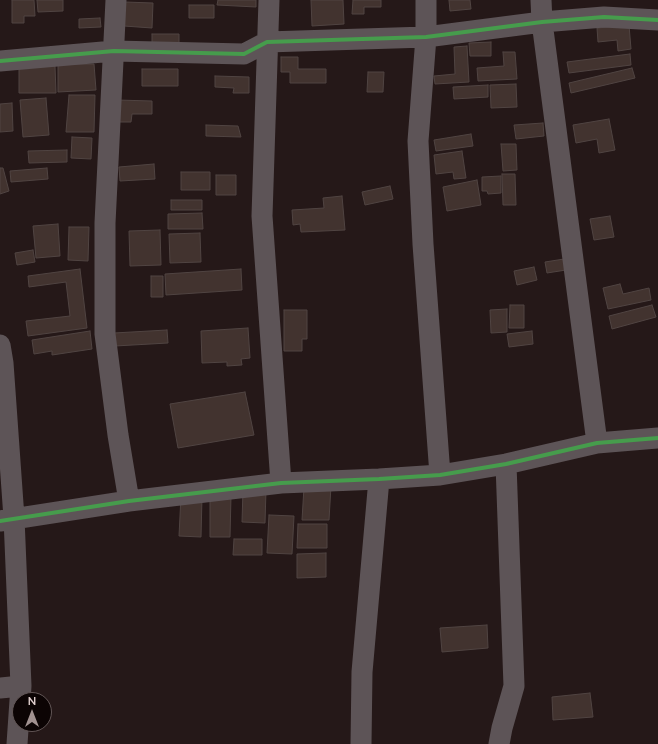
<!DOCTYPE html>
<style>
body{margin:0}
#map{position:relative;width:658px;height:744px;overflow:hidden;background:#251818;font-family:Lato,sans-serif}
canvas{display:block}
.north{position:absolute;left:12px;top:692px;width:40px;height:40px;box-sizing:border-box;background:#0c0404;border:1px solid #625656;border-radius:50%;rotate:0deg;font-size:11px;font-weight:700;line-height:16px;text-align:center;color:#e4d2d1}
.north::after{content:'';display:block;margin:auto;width:14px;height:18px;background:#a19190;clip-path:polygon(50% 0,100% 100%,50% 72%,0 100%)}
</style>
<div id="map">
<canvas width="658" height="744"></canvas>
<div class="north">N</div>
</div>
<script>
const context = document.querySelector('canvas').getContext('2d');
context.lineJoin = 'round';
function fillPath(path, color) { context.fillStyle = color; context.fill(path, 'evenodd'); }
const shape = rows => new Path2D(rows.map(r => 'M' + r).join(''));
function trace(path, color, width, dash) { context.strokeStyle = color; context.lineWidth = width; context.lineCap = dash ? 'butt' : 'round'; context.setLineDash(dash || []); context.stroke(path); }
const building = shape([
 [12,0,34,0,35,16,24,16,24,23,12,23,12,0],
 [37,0,63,0,63,11,38,12,37,0],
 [218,0,256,0,256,7,217,5,218,0],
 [311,0,343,0,344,24,312,26,311,0],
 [353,0,381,0,381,7,364,7,364,14,352,14,353,0],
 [449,0,470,0,471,9,450,11,449,0],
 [125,2,153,3,152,28,124,26,125,2],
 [189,5,214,5,214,18,189,18,189,5],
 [100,18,101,27,79,28,79,19,100,18],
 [629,25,631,49,618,51,617,40,598,42,597,28,629,25],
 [152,34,179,34,179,51,152,51,152,34],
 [491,42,491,56,470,56,469,43,491,42],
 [467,46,469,82,435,84,434,76,455,74,454,47,467,46],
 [503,52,515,52,517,79,478,81,477,68,504,66,503,52],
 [630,54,631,65,569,73,567,62,630,54],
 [281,57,298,57,298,69,326,69,326,83,290,83,290,72,281,72,281,57],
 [58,64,94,64,96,90,58,92,58,64],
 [19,66,55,66,56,93,19,93,19,66],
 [632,68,635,78,571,93,569,83,632,68],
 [142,69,178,69,178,86,142,86,142,69],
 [368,72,384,72,383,92,367,92,368,72],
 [215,76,249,77,249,93,233,93,234,88,215,87,215,76],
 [516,84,517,107,491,108,490,85,516,84],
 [488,85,488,97,454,99,453,87,488,85],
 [69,95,95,95,94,132,66,132,69,95],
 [46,98,49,135,23,137,20,100,46,98],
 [117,100,152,101,152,114,132,114,131,122,116,122,117,100],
 [12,103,13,131,0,132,0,104,12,103],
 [609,119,615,150,599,153,597,139,576,143,573,125,609,119],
 [543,123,544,136,516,139,514,125,543,123],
 [206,125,238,126,241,137,206,136,206,125],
 [471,134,473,146,436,151,434,140,471,134],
 [72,137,92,138,91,159,71,158,72,137],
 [501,144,516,144,517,170,503,171,501,144],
 [67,150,67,162,29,163,28,151,67,150],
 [462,151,466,178,454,179,453,172,436,174,434,155,462,151],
 [154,164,155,179,120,181,119,167,154,164],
 [0,168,3,168,9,191,0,194,0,168],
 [47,168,48,179,11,182,10,171,47,168],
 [181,172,210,172,210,190,181,190,181,172],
 [502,174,515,174,516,205,503,205,502,174],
 [216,175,236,175,236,195,216,195,216,175],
 [501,176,501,193,488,194,487,191,482,191,482,177,501,176],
 [477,180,481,205,447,211,443,187,477,180],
 [390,186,393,199,365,205,362,192,390,186],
 [342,196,345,230,301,232,300,224,293,225,292,210,324,208,323,198,342,196],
 [171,200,202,200,202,210,171,210,171,200],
 [202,213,203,229,168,229,168,214,202,213],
 [610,216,614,237,594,240,590,219,610,216],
 [58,224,60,256,36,258,33,226,58,224],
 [69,227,89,227,88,261,68,260,69,227],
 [160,230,161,265,130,266,129,231,160,230],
 [200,233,201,262,170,263,169,234,200,233],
 [33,250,35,262,17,265,15,253,33,250],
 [564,259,566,270,547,273,545,262,564,259],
 [534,267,537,280,517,285,514,271,534,267],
 [80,269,87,328,28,336,26,321,70,316,66,282,29,287,28,276,80,269],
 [241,269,242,290,166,295,165,274,241,269],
 [151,276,163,276,163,297,151,297,151,276],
 [620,284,623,294,649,288,651,300,608,309,603,288,620,284],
 [510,305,524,305,524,328,509,328,510,305],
 [652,305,656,317,612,329,609,316,652,305],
 [507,309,507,332,491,333,490,310,507,309],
 [284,310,307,310,307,339,302,339,302,351,284,351,284,310],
 [248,328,250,358,241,359,242,365,227,366,227,362,202,363,201,331,248,328],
 [167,330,168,343,115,346,114,333,167,330],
 [90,331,92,349,52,355,52,351,34,354,32,340,90,331],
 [532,331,533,344,509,347,507,334,532,331],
 [245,392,254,435,178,448,170,404,245,392],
 [331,486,329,520,302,520,304,487,331,486],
 [243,490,266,490,265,523,242,522,243,490],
 [181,496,202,497,201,537,179,536,181,496],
 [210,496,231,496,230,537,210,537,210,496],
 [269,515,294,516,292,554,267,553,269,515],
 [298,524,327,524,327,548,297,548,298,524],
 [234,539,262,539,262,555,233,555,234,539],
 [326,553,326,577,297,578,297,554,326,553],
 [487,625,488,648,442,652,440,628,487,625],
 [590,693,593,717,553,720,552,697,590,693]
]);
fillPath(building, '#42332f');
trace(building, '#504442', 1);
trace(shape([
 [116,0,105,223,105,334,118,435,129,501],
 [269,0,262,216,281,483],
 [426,0,426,37,418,141,423,244,440,475],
 [541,0,542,22,597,443],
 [0,61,114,51,244,54,267,42,426,37,542,22,604,17,658,20],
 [0,345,3,363,14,518,21,686,17,744],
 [0,521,129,501,281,483,379,479,440,475,506,464,597,443,658,438],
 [0,688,21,686],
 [361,744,362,672,379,479],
 [499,744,502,728,514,686,506,464]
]), '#5d5457', 21);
trace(shape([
 [0,61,114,51,244,54,267,42,426,37,542,22,604,17,658,20],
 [0,521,129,501,281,483,379,479,440,475,506,464,597,443,658,438]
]), '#469c4c', 4);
</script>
